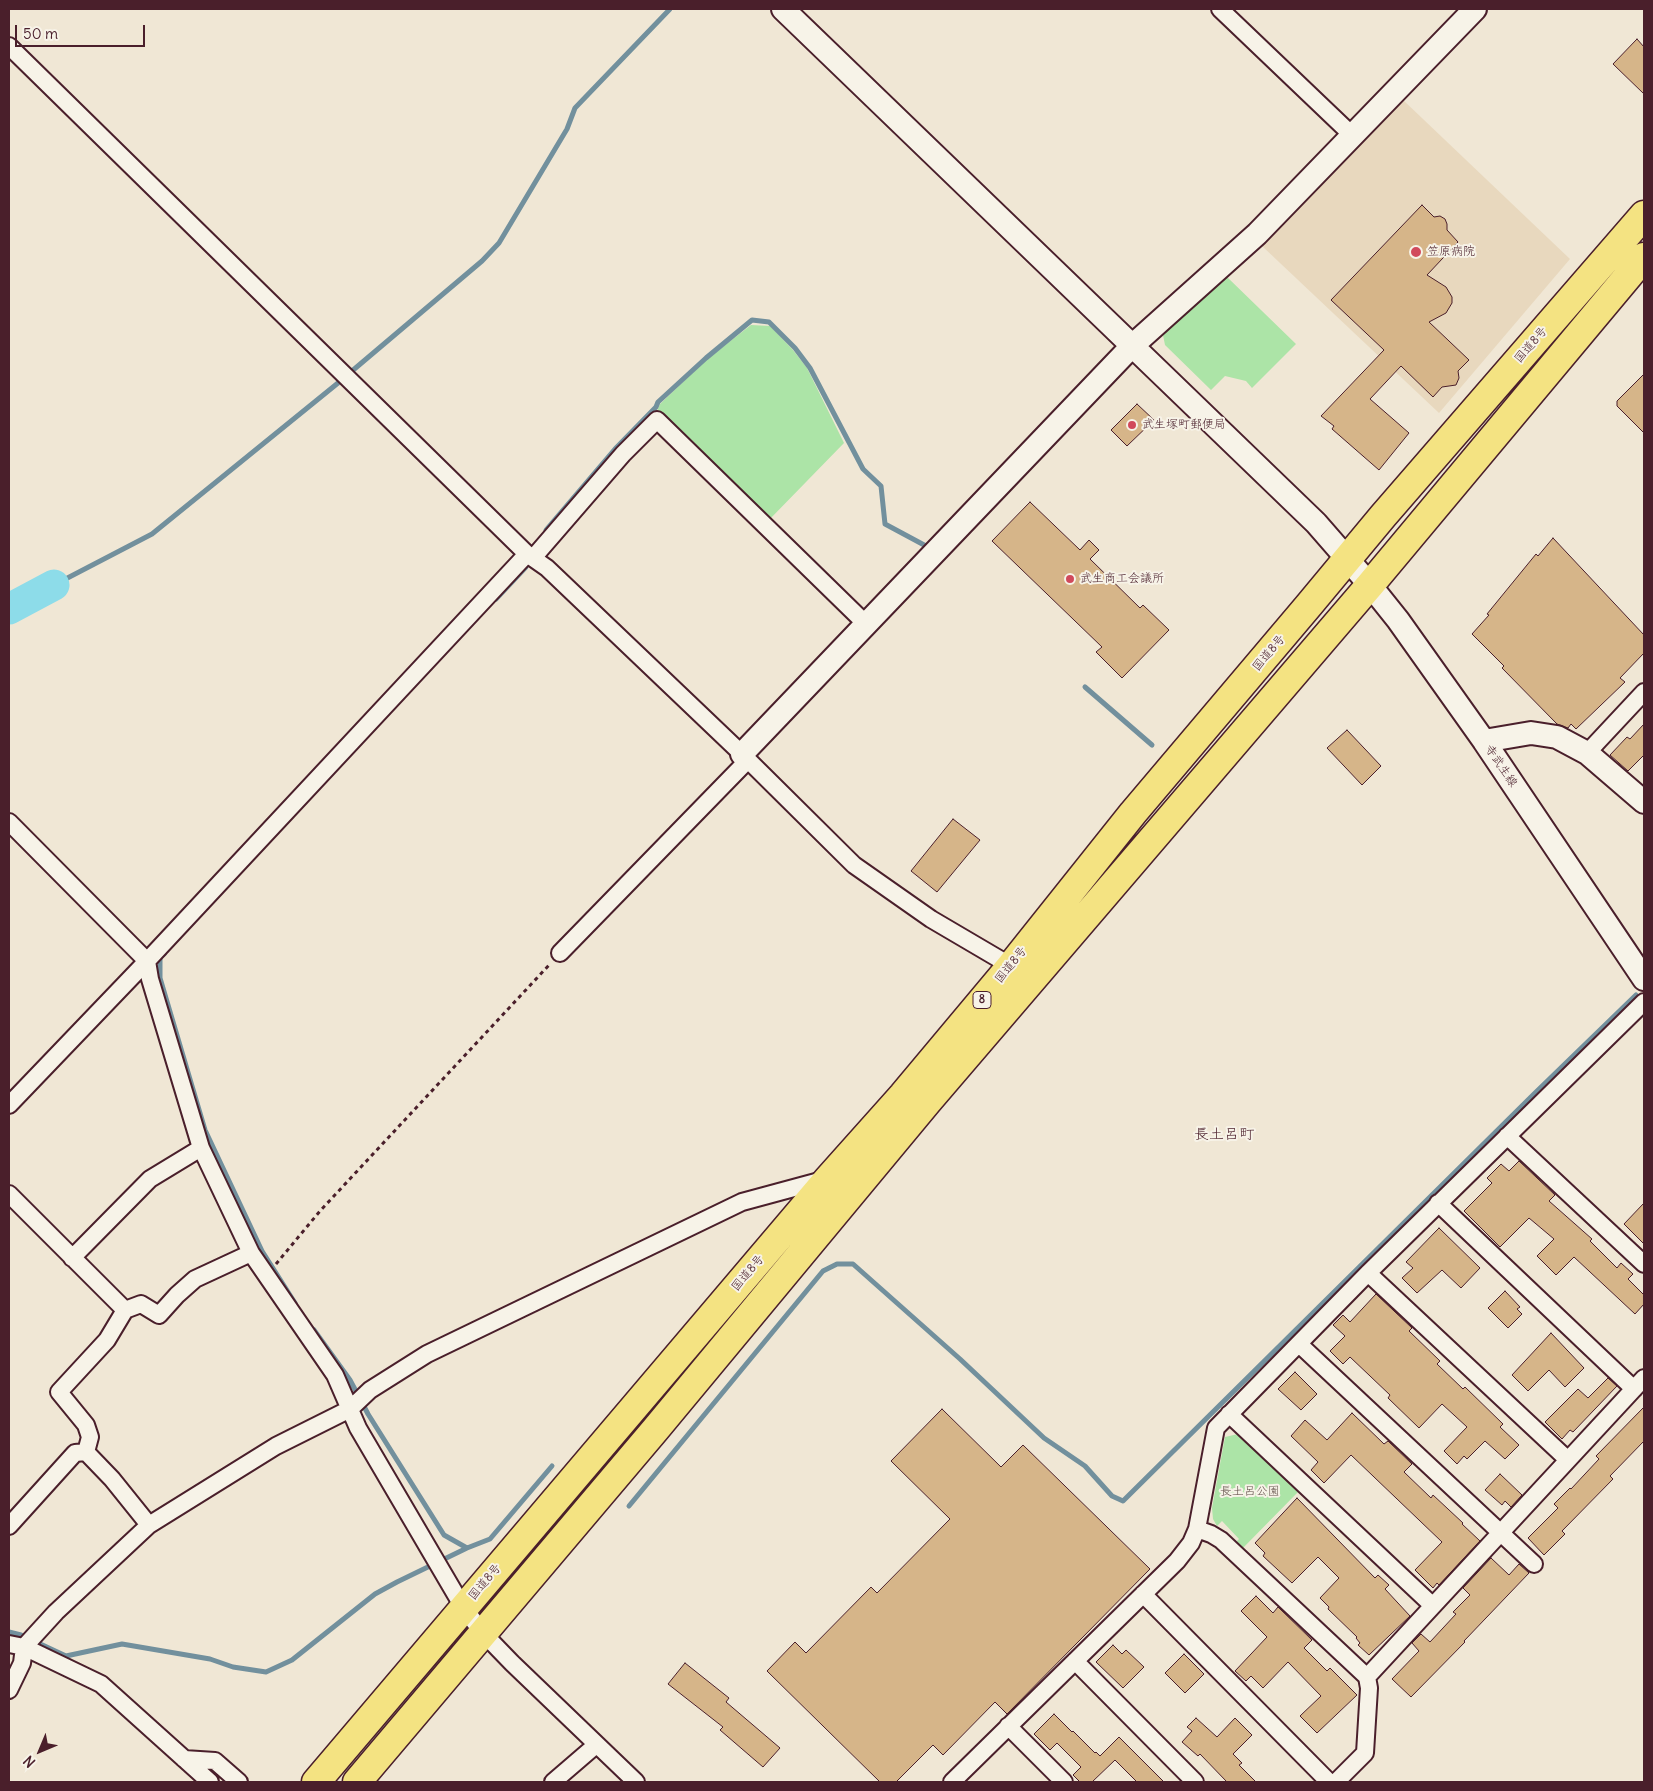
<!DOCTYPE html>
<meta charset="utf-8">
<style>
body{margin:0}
#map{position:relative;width:1653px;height:1791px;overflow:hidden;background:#f0e7d5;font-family:Delius,sans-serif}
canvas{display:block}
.frame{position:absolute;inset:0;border:10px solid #4a1f2b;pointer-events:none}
.north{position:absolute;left:15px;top:1726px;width:50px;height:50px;-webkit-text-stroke:4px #f7f3e8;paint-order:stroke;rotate:225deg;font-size:14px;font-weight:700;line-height:20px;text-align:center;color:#4a1f2b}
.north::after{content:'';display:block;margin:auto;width:18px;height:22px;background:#4a1f2b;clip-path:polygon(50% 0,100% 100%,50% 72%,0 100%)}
.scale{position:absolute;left:15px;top:25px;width:130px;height:22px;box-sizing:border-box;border:2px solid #4a1f2b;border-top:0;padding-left:6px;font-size:15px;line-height:18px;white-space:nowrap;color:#4a1f2b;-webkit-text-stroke:4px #f7f3e8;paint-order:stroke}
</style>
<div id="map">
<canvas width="1653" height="1791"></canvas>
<div class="frame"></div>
<div class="north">N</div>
<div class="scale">50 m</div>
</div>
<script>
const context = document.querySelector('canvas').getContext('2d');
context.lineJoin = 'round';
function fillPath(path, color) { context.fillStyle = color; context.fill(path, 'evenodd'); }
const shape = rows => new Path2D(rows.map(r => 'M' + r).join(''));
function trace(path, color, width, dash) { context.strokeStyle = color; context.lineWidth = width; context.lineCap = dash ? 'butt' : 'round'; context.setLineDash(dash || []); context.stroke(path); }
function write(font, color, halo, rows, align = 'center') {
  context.font = font + ' Delius,"Klee One",sans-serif'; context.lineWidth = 4; context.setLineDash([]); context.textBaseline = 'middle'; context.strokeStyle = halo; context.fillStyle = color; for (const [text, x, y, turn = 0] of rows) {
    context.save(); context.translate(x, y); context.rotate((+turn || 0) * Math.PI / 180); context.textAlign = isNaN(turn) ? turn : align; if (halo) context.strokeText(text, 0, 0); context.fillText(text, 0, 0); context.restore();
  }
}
fillPath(shape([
 [1402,99,1570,259,1439,413,1262,246]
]), '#e8d8be');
fillPath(shape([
 [1226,276,1296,344,1252,388,1246,381,1225,376,1211,390,1165,345,1163,335,1164,331],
 [751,325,770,326,793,350,807,368,844,443,768,521,657,411,660,404,706,360],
 [1238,1434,1299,1491,1242,1549,1235,1543,1239,1539,1222,1521,1217,1526,1213,1519,1212,1508,1225,1437]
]), '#ace4a7');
trace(shape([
 [352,371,482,261,499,243,567,129,575,108,670,9],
 [546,530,615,449,656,407,658,402,706,358,752,320,769,322,795,348,810,368,863,469,881,486,885,524,926,546],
 [54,585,152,534,338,383],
 [496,599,526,567],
 [1085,687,1152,745],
 [164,954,160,957,160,978,205,1130,262,1251,295,1303],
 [314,1330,350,1380,368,1414,444,1535,467,1548],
 [629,1506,823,1271,837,1264,853,1264,960,1359,1044,1438,1085,1466,1112,1496,1123,1501,1534,1094,1636,995],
 [9,1632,21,1635,66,1656,122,1644,210,1659,233,1667,266,1672,292,1660,375,1594,397,1582,467,1548,490,1539,552,1466]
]), '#72909d', 5);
trace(shape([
 [9,609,54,585]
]), '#8ddce9', 31);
const building = shape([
 [1637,39,1644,47,1644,94,1613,64,1637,39],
 [1422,205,1434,217,1440,216,1445,219,1447,224,1447,230,1458,242,1427,275,1446,287,1452,297,1452,303,1446,313,1429,322,1469,360,1458,371,1459,378,1456,385,1442,387,1433,397,1401,366,1370,399,1409,433,1379,470,1332,429,1334,426,1321,416,1384,350,1331,300,1422,205],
 [1644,374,1644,433,1617,406,1617,401,1644,374],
 [1137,404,1154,420,1127,446,1111,430,1137,404],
 [1030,502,1080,550,1089,540,1099,550,1090,559,1140,608,1143,605,1169,630,1122,678,1096,652,1102,647,992,541,1030,502],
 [1553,538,1644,635,1644,653,1620,678,1625,682,1576,729,1571,724,1568,728,1557,724,1502,668,1504,666,1472,634,1489,615,1487,614,1536,554,1538,556,1553,538],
 [1644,724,1644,755,1628,771,1610,755,1627,737,1630,739,1644,724],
 [1347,730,1381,766,1362,785,1327,748,1347,730],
 [953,819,980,840,937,892,911,871,953,819],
 [1519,1161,1555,1195,1549,1201,1592,1239,1590,1241,1617,1268,1621,1263,1633,1274,1628,1279,1644,1295,1644,1304,1635,1314,1574,1257,1556,1275,1537,1256,1554,1239,1529,1218,1500,1247,1464,1211,1492,1183,1487,1178,1501,1164,1509,1171,1519,1161],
 [1644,1203,1644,1244,1624,1224,1644,1203],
 [1439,1228,1480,1268,1461,1288,1442,1270,1417,1293,1402,1278,1413,1268,1406,1262,1439,1228],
 [1505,1291,1520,1307,1517,1309,1522,1314,1508,1328,1488,1308,1505,1291],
 [1376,1294,1412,1328,1409,1331,1440,1361,1437,1364,1463,1389,1465,1387,1503,1424,1500,1427,1519,1445,1505,1459,1485,1441,1467,1459,1464,1456,1457,1464,1444,1451,1467,1427,1442,1404,1419,1428,1388,1398,1390,1395,1350,1357,1343,1364,1330,1351,1345,1336,1333,1325,1343,1315,1350,1322,1376,1294],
 [1551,1333,1584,1368,1565,1387,1549,1370,1528,1391,1512,1375,1551,1333],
 [1295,1372,1317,1394,1301,1410,1278,1389,1295,1372],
 [1608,1378,1617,1386,1573,1432,1570,1430,1562,1439,1545,1422,1578,1389,1588,1398,1608,1378],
 [1644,1407,1644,1441,1610,1476,1613,1479,1562,1531,1565,1534,1544,1555,1528,1538,1558,1508,1554,1504,1570,1488,1571,1489,1599,1459,1596,1456,1644,1407],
 [942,1409,1001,1467,1023,1445,1150,1569,1007,1714,995,1702,943,1755,933,1745,896,1782,880,1782,767,1671,795,1642,806,1653,871,1587,877,1593,950,1519,891,1461,942,1409],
 [1352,1413,1384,1444,1388,1441,1412,1464,1404,1472,1431,1498,1433,1495,1463,1523,1462,1524,1480,1541,1439,1585,1437,1583,1433,1588,1415,1570,1442,1542,1351,1455,1324,1483,1311,1470,1318,1462,1291,1436,1305,1420,1327,1440,1352,1413],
 [1500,1474,1522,1495,1511,1507,1505,1501,1502,1505,1485,1490,1500,1474],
 [1297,1498,1375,1578,1378,1575,1389,1585,1385,1589,1410,1616,1369,1655,1358,1645,1360,1643,1356,1638,1357,1637,1328,1609,1329,1607,1320,1598,1339,1578,1318,1557,1292,1583,1263,1556,1265,1553,1255,1543,1297,1498],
 [1491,1558,1509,1575,1519,1564,1529,1573,1464,1641,1465,1642,1411,1697,1392,1679,1419,1651,1412,1643,1421,1634,1430,1642,1456,1614,1453,1612,1470,1595,1463,1588,1491,1558],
 [1256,1596,1273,1613,1278,1607,1312,1640,1304,1648,1327,1671,1330,1668,1357,1695,1317,1733,1300,1716,1321,1696,1288,1662,1263,1688,1251,1676,1246,1681,1235,1671,1267,1637,1241,1611,1256,1596],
 [1113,1645,1122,1654,1126,1650,1144,1667,1123,1688,1096,1662,1113,1645],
 [1184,1654,1204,1674,1185,1693,1165,1673,1184,1654],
 [685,1663,729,1698,726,1702,780,1748,763,1767,720,1730,723,1727,668,1684,685,1663],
 [1054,1714,1072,1732,1073,1731,1095,1753,1096,1752,1100,1756,1119,1737,1164,1782,1137,1782,1115,1760,1092,1782,1080,1782,1073,1775,1081,1767,1057,1743,1050,1750,1034,1734,1054,1714],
 [1196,1718,1217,1737,1235,1718,1252,1735,1233,1754,1242,1763,1239,1765,1256,1782,1227,1782,1200,1754,1198,1756,1182,1742,1192,1731,1187,1727,1196,1718]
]);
fillPath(building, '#d6b589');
trace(building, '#4a1f2b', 1);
const street = shape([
 [1220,9,1353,136],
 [9,46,527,554,547,568,742,754,854,865,931,919,1011,966],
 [533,558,623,454,657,420,866,624],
 [1587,753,1644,692],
 [9,822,147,961,150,979,201,1148,251,1253,335,1375,358,1428,463,1607,483,1633,512,1663,636,1782],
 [560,953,748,760],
 [9,1105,147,961,527,554],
 [1507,1136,1644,1264],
 [9,1194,125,1310],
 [1438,1203,1634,1389],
 [72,1258,150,1179,201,1148],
 [1368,1273,1568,1460],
 [1299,1344,1534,1564],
 [1229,1414,1432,1605],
 [86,1452,90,1437,86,1425,59,1392,107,1340,125,1310,141,1304,159,1315,177,1295,195,1279,251,1253],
 [9,1526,75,1453,86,1452,112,1479,149,1525],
 [1197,1529,1211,1534,1221,1540,1367,1677,1369,1688,1365,1753,1336,1782],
 [1143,1594,1329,1782],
 [9,1644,24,1647,101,1684,210,1782],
 [1075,1661,1195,1782],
 [1367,1677,1644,1378],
 [9,1690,22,1663,24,1647,56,1612,149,1525,276,1446,350,1409,370,1390,427,1354,742,1202,827,1179],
 [1008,1726,1064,1782],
 [184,1759,215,1761,239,1782],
 [553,1782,596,1745],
 [952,1782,1177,1561,1191,1543,1197,1529,1216,1428,1368,1273,1644,1002]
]);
const secondary = shape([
 [783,9,1316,523,1370,585,1398,620,1484,741,1644,979],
 [1484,741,1531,733,1557,737,1587,753,1644,802],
 [742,754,1132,346,1257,234,1475,9]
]);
const highway = shape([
 [316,1782,828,1179,903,1095,1011,966,1133,813,1309,605,1383,516,1644,215],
 [357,1782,655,1430,928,1101,1370,585,1644,257]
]);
trace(street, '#4a1f2b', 20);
trace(secondary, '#4a1f2b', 26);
trace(highway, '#4a1f2b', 31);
trace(shape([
 [276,1264,320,1211,550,964]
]), '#4a1f2b', 3, [4, 4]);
trace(street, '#f7f3e8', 16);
trace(secondary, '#f7f3e8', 22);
trace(highway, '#f4e382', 28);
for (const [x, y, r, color] of [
 [1416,252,6,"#d1495b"],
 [1132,425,5,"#d1495b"],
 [1070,579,5,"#d1495b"]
]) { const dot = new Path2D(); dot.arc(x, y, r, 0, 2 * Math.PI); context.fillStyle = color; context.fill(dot); trace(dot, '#f7f3e8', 2); }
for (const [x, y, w] of [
 [982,1000,18]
]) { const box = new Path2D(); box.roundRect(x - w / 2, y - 8.5, w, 17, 4); context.fillStyle = '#f7f3e8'; context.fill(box); trace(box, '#4a1f2b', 1); }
write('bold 11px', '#4a1f2b', null, [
 ["8",982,1000]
]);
write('12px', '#4a1f2b', '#f7f3e8', [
 ["笠原病院",1427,252],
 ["武生塚町郵便局",1142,425],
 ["武生商工会議所",1080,579]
], 'left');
write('12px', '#4a1f2b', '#f7f3e8', [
 ["国道8号",1531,345,-49],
 ["国道8号",1269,653,-50],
 ["寺武生線",1501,766,56],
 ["国道8号",1011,965,-51],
 ["国道8号",748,1273,-50],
 ["国道8号",485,1582,-50]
]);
write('12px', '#62504a', '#f7f3e8', [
 ["長土呂公園",1250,1492]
]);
write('15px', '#4a1f2b', '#f7f3e8', [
 ["長土呂町",1224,1135]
]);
</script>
